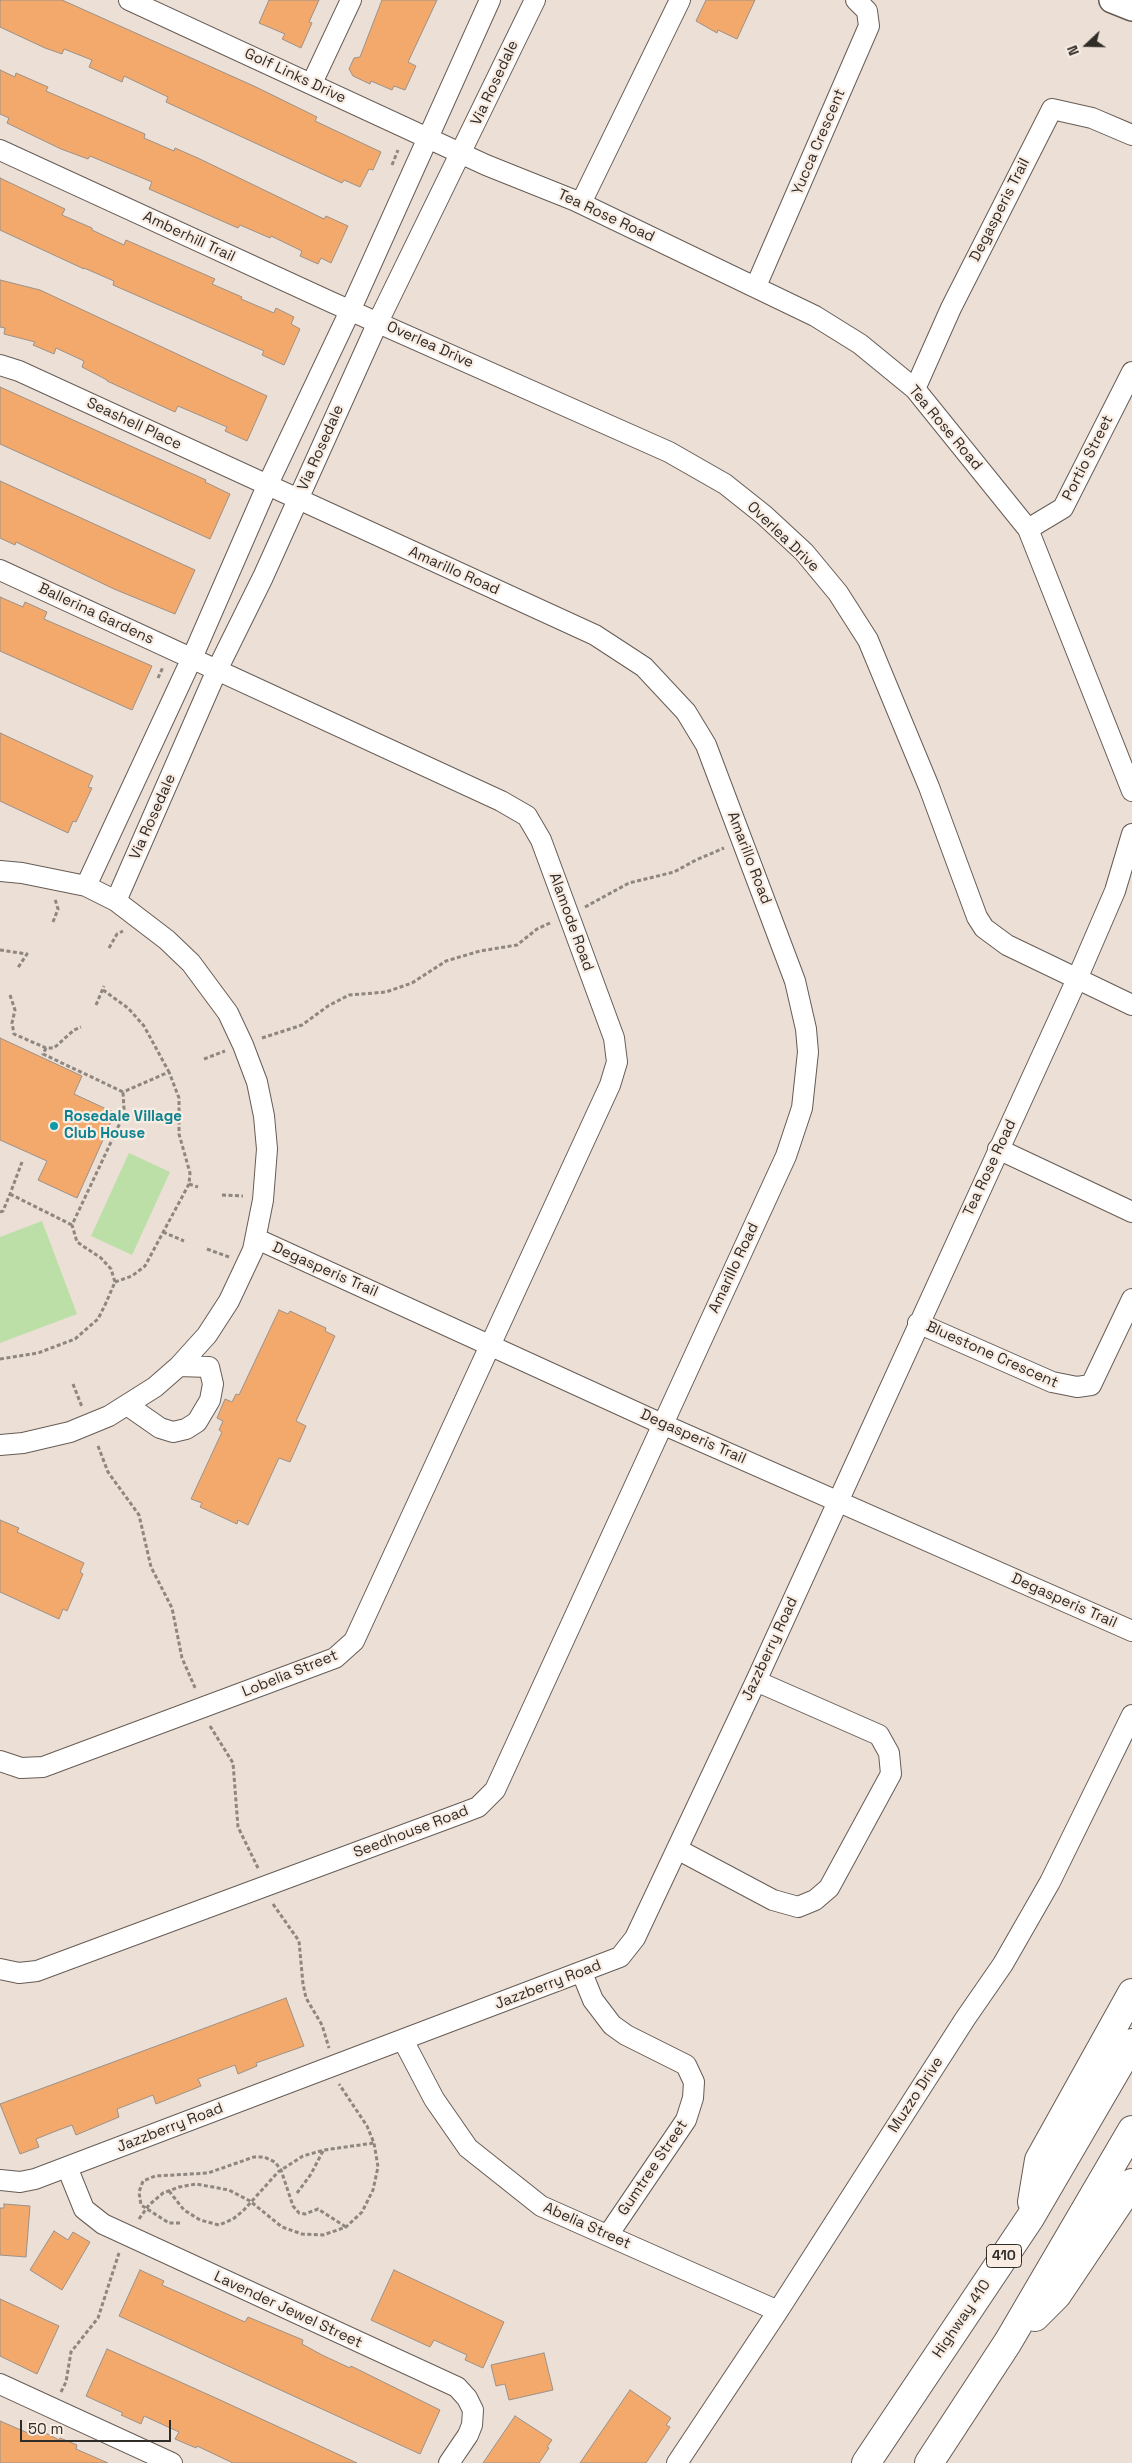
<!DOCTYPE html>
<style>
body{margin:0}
#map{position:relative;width:1132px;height:2463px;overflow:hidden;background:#ebdfd6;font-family:"Space Grotesk",sans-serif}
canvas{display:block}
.north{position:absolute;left:1062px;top:20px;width:50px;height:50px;-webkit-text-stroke:4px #f8ece3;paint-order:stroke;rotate:249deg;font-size:14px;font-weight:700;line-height:20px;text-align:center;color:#302c28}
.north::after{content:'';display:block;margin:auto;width:18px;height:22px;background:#302c28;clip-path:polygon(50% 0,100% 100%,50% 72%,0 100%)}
.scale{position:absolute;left:20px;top:2420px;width:151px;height:22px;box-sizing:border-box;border:2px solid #302c28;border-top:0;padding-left:6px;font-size:15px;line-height:18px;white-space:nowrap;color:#302c28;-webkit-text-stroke:4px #f8ece3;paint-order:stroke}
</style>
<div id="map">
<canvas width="1132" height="2463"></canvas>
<div class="north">N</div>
<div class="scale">50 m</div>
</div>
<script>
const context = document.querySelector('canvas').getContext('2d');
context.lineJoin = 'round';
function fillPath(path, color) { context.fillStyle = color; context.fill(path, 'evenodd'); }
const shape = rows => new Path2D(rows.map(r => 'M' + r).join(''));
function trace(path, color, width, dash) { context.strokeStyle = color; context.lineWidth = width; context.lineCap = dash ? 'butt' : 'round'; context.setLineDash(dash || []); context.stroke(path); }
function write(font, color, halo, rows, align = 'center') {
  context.font = font + ' "Space Grotesk",sans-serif'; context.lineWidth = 4.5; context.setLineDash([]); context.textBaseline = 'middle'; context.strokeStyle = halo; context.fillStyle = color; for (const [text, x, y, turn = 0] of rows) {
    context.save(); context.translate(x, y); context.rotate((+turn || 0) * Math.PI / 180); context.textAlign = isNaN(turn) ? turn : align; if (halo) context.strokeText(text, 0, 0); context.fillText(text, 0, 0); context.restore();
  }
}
fillPath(shape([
 [129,1153,170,1172,132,1255,91,1236],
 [42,1221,77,1314,0,1343,0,1237]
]), '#bcdfa7');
const building = shape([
 [0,0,62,0,256,87,317,117,315,121,381,152,373,170,369,169,360,187,344,180,342,183,166,102,168,97,124,76,122,82,89,67,92,60,64,49,62,54,45,48,0,27,0,0],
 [269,0,319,0,309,22,312,23,301,48,282,39,285,34,259,23,269,0],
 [382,0,437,0,408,62,416,66,405,90,394,86,392,90,371,81,370,84,353,76,349,69,354,58,360,57,382,0],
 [706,0,755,0,737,39,718,30,717,33,696,21,706,0],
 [0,70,15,77,16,73,48,87,46,91,145,134,144,138,174,151,175,148,200,159,324,219,326,216,348,226,331,263,321,258,318,264,300,256,302,251,271,236,270,238,240,225,238,228,149,189,152,182,90,156,88,159,61,149,7,123,9,118,0,114,0,70],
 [0,178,65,209,62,215,92,228,92,230,124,245,126,240,215,279,212,284,242,297,241,299,274,313,276,308,294,317,291,324,300,329,284,365,262,355,264,351,113,285,114,281,84,268,84,269,0,230,0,178],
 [0,280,40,290,267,396,247,441,225,431,227,427,178,406,175,412,107,381,107,380,82,367,84,361,56,348,54,354,33,345,35,342,4,334,5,328,0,327,0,280],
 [0,387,206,480,205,482,230,494,210,539,0,444,0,387],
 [0,481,195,570,175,614,114,589,16,542,15,545,0,538,0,481],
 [0,597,23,607,25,602,47,612,44,619,152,666,132,710,0,651,0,597],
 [0,733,93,776,88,787,92,788,76,822,73,821,68,833,0,801,0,733],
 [0,1038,82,1076,74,1094,115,1113,77,1198,38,1180,47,1161,0,1140,0,1038],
 [279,1310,288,1314,290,1311,326,1328,325,1331,335,1336,296,1421,306,1426,290,1462,279,1458,248,1525,238,1520,237,1524,200,1507,202,1503,191,1499,222,1432,219,1430,223,1421,217,1418,225,1399,232,1402,236,1394,239,1395,279,1310],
 [0,1520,19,1528,17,1532,84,1563,80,1572,83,1574,67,1611,63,1609,59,1619,0,1592,0,1520],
 [286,1998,304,2046,256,2063,257,2066,238,2074,235,2065,198,2079,201,2086,156,2104,153,2095,117,2109,119,2117,76,2135,72,2125,56,2131,36,2139,39,2147,20,2154,0,2104,286,1998],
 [4,2204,30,2206,26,2257,0,2255,0,2208,4,2208,4,2204],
 [54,2231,68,2240,73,2232,90,2242,62,2290,30,2270,54,2231],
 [140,2270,164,2281,162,2285,245,2322,248,2317,303,2340,302,2344,322,2355,350,2368,351,2366,440,2410,420,2454,119,2316,140,2270],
 [394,2270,504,2322,483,2368,465,2360,467,2355,434,2340,430,2347,371,2320,394,2270],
 [0,2299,59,2326,37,2374,0,2356,0,2299],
 [107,2349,218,2399,357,2463,233,2463,197,2446,196,2448,175,2439,179,2432,144,2416,141,2424,121,2415,123,2413,86,2396,107,2349],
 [544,2353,553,2390,509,2400,505,2384,496,2386,491,2365,544,2353],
 [630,2390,671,2418,666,2425,670,2427,646,2463,580,2463,630,2390],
 [515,2416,552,2440,547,2447,549,2448,539,2463,483,2463,515,2416],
 [0,2421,35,2436,38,2429,59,2440,60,2438,77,2445,76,2449,108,2463,0,2463,0,2421]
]);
fillPath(building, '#f2a96b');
trace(building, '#9c9188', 1);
const minor = shape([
 [129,0,486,165,576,201,815,316,860,344,915,389,1028,529,1132,791],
 [312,83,351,0],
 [0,150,331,302,669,452,725,484,764,515,804,552,838,593,868,640,929,787,977,917,984,928,1007,945,1132,1005],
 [581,203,680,0],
 [756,286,869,26,867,11,856,0],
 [0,365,19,371,595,635,644,667,686,712,706,745,795,981,806,1029,808,1052,802,1108,786,1156,495,1790,478,1807,465,1812,37,1971,19,1973,0,1969],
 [915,389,951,308,1052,109,1092,118,1132,135],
 [1028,529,1063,508,1132,372],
 [0,570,501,801,527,816,541,840,614,1038,617,1062,610,1085,354,1641,335,1658,43,1767,21,1768,0,1761],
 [0,871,22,873,86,886,116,901,167,940,191,963,228,1013,243,1045,257,1082,264,1116,267,1149,263,1200,253,1250,229,1301,207,1335,179,1366,155,1387,109,1416,70,1432,23,1443,0,1445],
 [86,886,192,658,267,486,350,311,490,0],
 [116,901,217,670,263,577,378,322,535,0],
 [998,1149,1132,1212],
 [257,1239,662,1424,1132,1631],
 [918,1323,1052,1382,1077,1387,1091,1385,1132,1299],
 [127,1405,160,1428,173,1432,186,1429,197,1422,210,1400,213,1384,209,1367,179,1366],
 [677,1849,773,1900,798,1907,815,1900,829,1888,891,1774,889,1753,879,1735,756,1681],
 [582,1973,593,2000,612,2025,626,2035,686,2065,694,2082,693,2098,686,2120,608,2235],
 [403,2040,434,2099,468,2148,541,2206,778,2311],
 [67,2167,84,2209,103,2224,457,2387,467,2398,473,2410,472,2425,468,2435,449,2463],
 [0,2180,20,2182,35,2179,620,1957,635,1938,756,1681,1077,979,1115,891,1132,834],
 [0,2384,172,2463],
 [677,2463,778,2311,965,2019,1003,1964,1050,1882,1132,1715]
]);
const major = shape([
 [1112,0,1132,8]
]);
const highway = shape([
 [1032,2202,1039,2160,1132,1993],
 [1035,2317,1057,2295,1132,2183],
 [866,2463,1030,2218,1132,2043],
 [929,2463,1008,2342,1132,2130]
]);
trace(minor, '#675c55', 22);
trace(major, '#675c55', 28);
trace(highway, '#675c55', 30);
trace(shape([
 [392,165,398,150],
 [158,678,163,667],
 [585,907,629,883,674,872,696,860,724,848],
 [53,922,58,909,55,899],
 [109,948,117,934,123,931],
 [0,950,27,954,17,969],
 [103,990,128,1008,144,1026,169,1072],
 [10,995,15,1010,12,1023,14,1034,46,1048,54,1048,74,1030,81,1027],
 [96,1005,104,986],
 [262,1038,302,1025,328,1006,349,995,386,992,412,983,446,961,480,951,517,945,537,929,550,923],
 [46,1048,43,1054,123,1092],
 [204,1059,225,1051],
 [189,1184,198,1187],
 [10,1194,72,1225],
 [222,1195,243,1196],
 [0,1212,3,1211,10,1194,22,1162],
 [163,1232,184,1241],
 [207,1249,229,1257],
 [115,1282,132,1276,145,1266,189,1184,190,1173,179,1134,179,1098,169,1072,123,1092],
 [0,1359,38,1353,75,1339,98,1319,105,1305,115,1282,111,1269,101,1258,77,1242,72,1225,120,1123,124,1109,123,1092],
 [73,1384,82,1407],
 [98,1446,108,1472,139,1515,151,1567,172,1608,182,1658,196,1690],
 [210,1726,233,1763,238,1827,258,1868],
 [273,1904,299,1941,303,1984,306,1998,322,2025,329,2048],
 [169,2191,184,2210,200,2220,219,2225,233,2219,243,2211,278,2172,303,2156,324,2150,374,2143],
 [297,2193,311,2174,323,2151],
 [139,2219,149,2205,163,2193,179,2187,196,2184,229,2190,250,2201,282,2227,302,2234,323,2235,346,2227,362,2212,373,2190,378,2167,374,2143,367,2126,339,2084],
 [180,2223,169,2223,141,2205,139,2192,143,2181,155,2176,208,2173,254,2157,264,2157,275,2162,281,2170,293,2206,299,2213,305,2214,318,2209,346,2227],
 [61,2392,66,2382,71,2352,98,2318,119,2253]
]), '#8e867f', 3, [4, 2.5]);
trace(minor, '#fff', 20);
trace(major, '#fff', 25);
trace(highway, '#fff', 28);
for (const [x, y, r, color] of [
 [54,1126,5,"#0f9aa8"]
]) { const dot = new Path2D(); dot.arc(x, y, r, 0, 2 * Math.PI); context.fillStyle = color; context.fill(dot); trace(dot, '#f8ece3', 2); }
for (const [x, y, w] of [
 [1004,2256,35]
]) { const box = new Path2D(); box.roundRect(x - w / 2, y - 11.5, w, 23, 4); context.fillStyle = '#f8ece3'; context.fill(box); trace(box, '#302c28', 1); }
write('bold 14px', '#302c28', null, [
 ["410",1004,2256]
]);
write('15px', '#302c28', '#f8ece3', [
 ["Golf Links Drive",295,76,25],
 ["Via Rosedale",495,83,-65],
 ["Yucca Crescent",819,142,-67],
 ["Degasperis Trail",1000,210,-63],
 ["Tea Rose Road",606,216,25],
 ["Amberhill Trail",189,237,25],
 ["Overlea Drive",430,345,24],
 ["Seashell Place",134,424,25],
 ["Tea Rose Road",945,428,50],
 ["Via Rosedale",321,448,-66],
 ["Portio Street",1088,458,-63],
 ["Overlea Drive",783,537,44],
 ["Amarillo Road",454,571,24],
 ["Ballerina Gardens",96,614,25],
 ["Via Rosedale",153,817,-66],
 ["Amarillo Road",749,858,69],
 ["Alamode Road",571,922,70],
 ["Tea Rose Road",990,1168,-65],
 ["Amarillo Road",734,1268,-65],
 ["Degasperis Trail",325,1270,24],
 ["Bluestone Crescent",992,1355,24],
 ["Degasperis Trail",693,1437,24],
 ["Degasperis Trail",1064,1601,24],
 ["Jazzberry Road",770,1649,-65],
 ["Lobelia Street",290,1674,-22],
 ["Seedhouse Road",411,1832,-21],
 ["Jazzberry Road",548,1985,-21],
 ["Muzzo Drive",916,2095,-57],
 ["Jazzberry Road",170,2128,-21],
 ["Gumtree Street",653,2168,-56],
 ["Abelia Street",587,2226,24],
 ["Lavender Jewel Street",288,2310,25],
 ["Highway 410",962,2319,-56]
]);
write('bold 15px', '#0d838f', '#f8ece3', [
 ["Rosedale Village",64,1117],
 ["Club House",64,1134]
], 'left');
</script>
